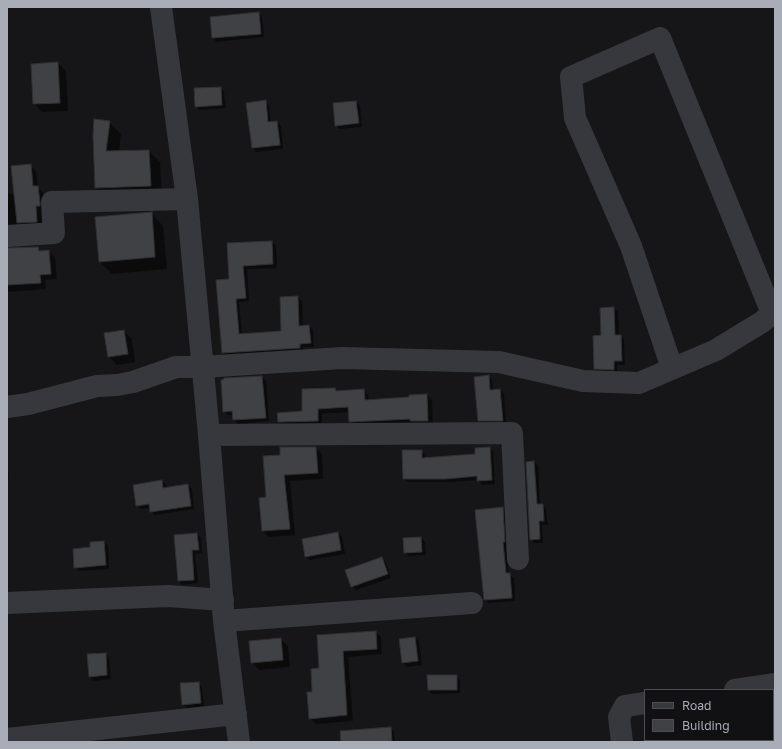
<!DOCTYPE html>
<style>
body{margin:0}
#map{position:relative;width:782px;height:749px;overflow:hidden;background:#161618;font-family:"Golos Text",sans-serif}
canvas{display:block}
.frame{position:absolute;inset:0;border:8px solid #a8adb8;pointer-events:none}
.legend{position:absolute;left:644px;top:689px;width:130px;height:52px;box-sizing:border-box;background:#111113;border:1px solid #4d4f55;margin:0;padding:5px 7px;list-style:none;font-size:12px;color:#a8adb8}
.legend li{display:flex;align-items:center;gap:8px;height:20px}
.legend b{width:20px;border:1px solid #4d4f55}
</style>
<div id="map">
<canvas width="782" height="749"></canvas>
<div class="frame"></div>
<ul class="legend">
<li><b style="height:5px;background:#37383d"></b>Road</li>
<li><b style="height:11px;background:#404145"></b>Building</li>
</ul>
</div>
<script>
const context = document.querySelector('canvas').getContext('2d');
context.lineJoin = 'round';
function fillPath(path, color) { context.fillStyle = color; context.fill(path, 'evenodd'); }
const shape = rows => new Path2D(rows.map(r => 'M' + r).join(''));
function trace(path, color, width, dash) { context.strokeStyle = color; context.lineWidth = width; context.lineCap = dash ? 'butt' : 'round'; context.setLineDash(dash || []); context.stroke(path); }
fillPath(shape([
 [259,13,262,17,264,37,216,42,213,38],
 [58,63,66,71,68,111,42,112,34,104,32,64],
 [221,88,224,92,226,108,199,110,196,106],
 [265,102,269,105,271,123,277,122,281,126,283,149,256,152,253,148],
 [356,102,360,106,362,127,339,129,336,125],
 [109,122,121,134,119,152,149,151,160,162,162,197,107,199,96,188],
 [30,165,36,171,38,187,43,193,45,212,41,212,42,227,7,231,7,194,14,194],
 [151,213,163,226,167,269,112,274,100,262],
 [272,242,276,246,277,268,247,269,249,301,239,302,242,334,282,332,281,298,298,297,302,301,303,327,309,326,313,330,314,347,303,347,304,352,227,357,223,353,230,280,228,244],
 [38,248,42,252,49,251,55,258,57,279,45,280,46,289,7,292,7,249],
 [614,308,618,312,619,336,621,336,624,340,625,365,617,365,617,373,599,372,595,368,602,336,601,309],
 [124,331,132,339,135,362,117,365,109,357],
 [488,376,492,380,493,390,500,390,504,394,506,424,482,424,479,420],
 [262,377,266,381,269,421,238,424,234,420,234,415,228,415,224,412],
 [335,389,338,392,364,390,368,395,369,401,410,398,427,395,432,400,433,426,354,426,349,421,349,412,322,414,322,426,284,427,279,422,303,412],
 [316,448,322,454,323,479,290,481,295,535,269,537,263,531,260,499,267,498,281,456],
 [489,448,493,452,495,484,482,485,478,480,450,482,407,482,404,479,421,451,425,455,425,459,477,455],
 [7,457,9,479,7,479],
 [534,462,538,466,540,505,543,505,546,509,548,525,542,525,543,543,534,543,531,539],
 [162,481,166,485,166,489,188,485,192,489,194,509,155,515,151,511,150,508,141,509,137,505],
 [503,508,506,512,506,545,509,574,514,578,515,601,488,603,485,599],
 [338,533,342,537,345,554,309,560,306,556],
 [197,534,201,538,202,553,195,554,198,583,182,585,179,581],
 [421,538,425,542,426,555,409,556,405,553],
 [104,542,108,546,109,569,79,571,75,567,91,548],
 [382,559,386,562,391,578,356,590,352,586],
 [375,632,381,637,382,654,348,657,353,721,316,724,310,718,313,693,320,669,318,636],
 [415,638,419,641,422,665,407,667,403,663,400,640],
 [280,639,288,646,290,667,259,670,252,662],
 [105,654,109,658,111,679,94,681,90,677],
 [428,676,456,676,460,680,460,693,432,694,429,690],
 [198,683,202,687,204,707,187,708,183,705],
 [390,728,394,732,395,742,349,742]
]), '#0007');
const building = shape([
 [259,12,261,34,212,38,210,17,259,12],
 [58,62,60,103,33,104,31,64,58,62],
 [221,87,222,105,195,107,194,88,221,87],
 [266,100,268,122,277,121,280,145,252,148,246,103,266,100],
 [356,101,359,123,335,126,333,103,356,101],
 [94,119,110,121,106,151,149,150,151,186,95,188,93,136,94,119],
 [31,164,33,186,38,186,40,203,40,206,36,206,37,222,17,223,11,166,31,164],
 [152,212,155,257,99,262,95,217,152,212],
 [272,241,273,264,243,266,246,298,236,299,239,334,281,331,280,297,298,296,299,326,309,325,311,343,300,344,300,348,222,353,216,280,229,279,227,243,272,241],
 [38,247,39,251,49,250,51,274,40,275,41,283,7,285,7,248,38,247],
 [614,307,615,335,621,335,622,361,614,361,614,370,594,369,593,336,601,335,600,308,614,307],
 [124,330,128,354,108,357,104,333,124,330],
 [489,375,490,390,500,389,503,421,478,421,474,377,489,375],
 [262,376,266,418,233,420,232,411,223,412,221,380,224,379,224,378,262,376],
 [335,388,336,391,364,389,365,400,409,397,409,395,427,394,428,421,410,421,410,419,349,422,348,407,318,409,318,421,278,422,277,413,302,411,302,389,335,388],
 [280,447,316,447,318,473,284,475,290,529,262,531,259,498,266,497,263,456,280,455,280,447],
 [490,447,492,480,477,481,477,476,446,479,403,479,402,450,422,450,422,458,475,454,475,448,490,447],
 [534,461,537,504,543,504,544,521,539,521,540,539,530,540,526,462,534,461],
 [162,480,163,488,188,484,191,506,150,512,149,504,136,506,133,485,162,480],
 [503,507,505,542,503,542,506,573,510,573,512,598,484,600,475,510,503,507],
 [338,532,341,550,305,557,302,539,338,532],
 [197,533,199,550,192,550,194,580,178,581,174,535,197,533],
 [421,537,422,552,404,553,403,538,421,537],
 [104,541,106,565,74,568,73,549,90,547,90,542,104,541],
 [382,557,388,574,351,587,345,570,382,557],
 [376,631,377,649,343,651,347,715,309,719,307,692,312,692,311,669,319,668,317,635,376,631],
 [415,637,418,661,402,663,399,639,415,637],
 [281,638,283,660,251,663,249,641,281,638],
 [106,653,107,675,89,677,87,654,106,653],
 [427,675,457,675,457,690,428,690,427,675],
 [199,682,201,703,182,705,180,683,199,682],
 [391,727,392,742,341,742,340,731,391,727]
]);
fillPath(building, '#404145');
trace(building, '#303034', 1);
trace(shape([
 [161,7,187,199,209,435,224,621,239,742],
 [7,236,54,233,52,202,187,199],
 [672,368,631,246,575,118,571,77,660,38,772,313],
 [7,407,28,404,97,386,117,385,133,382,176,367,202,367,342,358,499,362,583,381,639,383,716,350,762,322,775,311],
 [209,435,512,433,518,559],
 [7,603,168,596,223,600],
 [224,621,472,603],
 [735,690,775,684],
 [7,739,236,714],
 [622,742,619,717,625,706,645,703]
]), '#37383d', 22);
</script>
